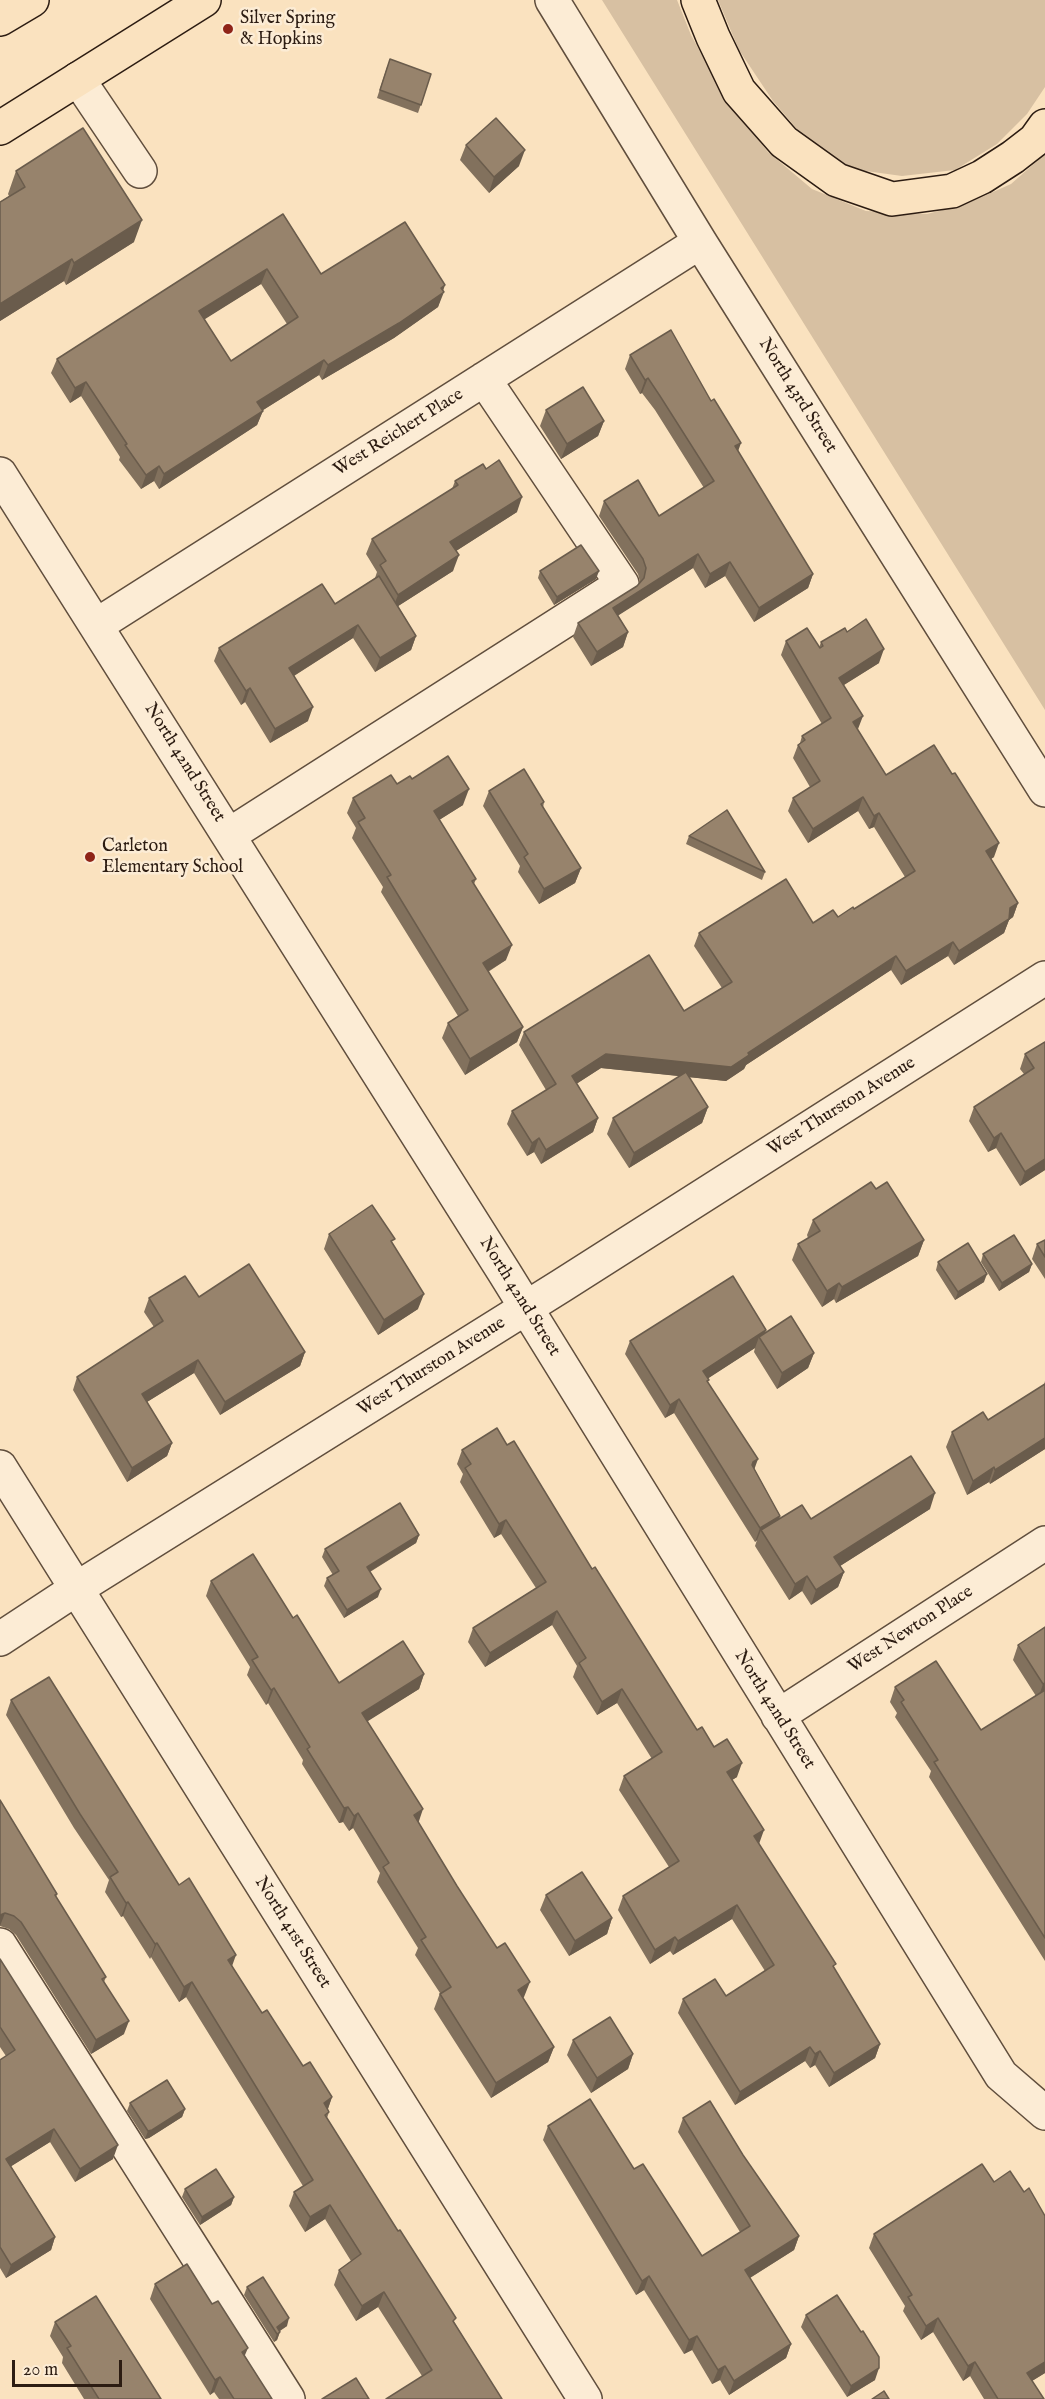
<!DOCTYPE html>
<style>
body{margin:0}
#map{position:relative;width:1045px;height:2399px;overflow:hidden;background:#fae2bf;font-family:"IM FELL English",serif}
canvas{display:block}
.scale{position:absolute;left:12px;top:2360px;width:110px;height:27px;box-sizing:border-box;border:3px solid #2c1c12;border-top:0;padding-left:8px;font-size:18px;line-height:21px;white-space:nowrap;color:#2c1c12;-webkit-text-stroke:4px #fcecd5;paint-order:stroke}
</style>
<div id="map">
<canvas width="1045" height="2399"></canvas>
<div class="scale">20 m</div>
</div>
<script>
const context = document.querySelector('canvas').getContext('2d');
context.lineJoin = 'round';
function fillPath(path, color) { context.fillStyle = color; context.fill(path, 'evenodd'); }
const shape = rows => new Path2D(rows.map(r => 'M' + r).join(''));
function trace(path, color, width, dash) { context.strokeStyle = color; context.lineWidth = width; context.lineCap = dash ? 'butt' : 'round'; context.setLineDash(dash || []); context.stroke(path); }
function write(font, color, halo, rows, align = 'center') {
  context.font = font + ' "IM FELL English",serif'; context.lineWidth = 5; context.setLineDash([]); context.textBaseline = 'middle'; context.strokeStyle = halo; context.fillStyle = color; for (const [text, x, y, turn = 0] of rows) {
    context.save(); context.translate(x, y); context.rotate((+turn || 0) * Math.PI / 180); context.textAlign = isNaN(turn) ? turn : align; if (halo) context.strokeText(text, 0, 0); context.fillText(text, 0, 0); context.restore();
  }
}
fillPath(shape([
 [602,0,677,0,691,35,726,99,768,152,812,189,866,211,927,214,966,204,1011,184,1045,154,1045,710],
 [718,0,1045,0,1045,87,1027,114,997,144,955,170,902,176,851,169,808,142,773,101,739,50]
]), '#d7c0a2');
const minor = shape([
 [552,0,700,242,1045,790],
 [78,79,140,171],
 [0,474,504,1272,1001,2075,1045,2113],
 [97,625,700,242],
 [229,835,622,584,484,379],
 [0,1467,585,2399],
 [0,1639,76,1589,561,1286,1045,978],
 [778,1716,1045,1543],
 [0,1945,288,2399]
]);
const major = shape([
 [698,0,713,37,739,91,784,142,837,180,892,199,952,191,982,177,1013,157,1035,140,1045,126],
 [0,19,32,0],
 [0,128,204,0]
]);
trace(minor, '#604e3d', 36);
trace(major, '#2c1c12', 36);
trace(minor, '#fcecd5', 33);
trace(major, '#fae2bf', 33);
fillPath(shape([
 [387,67,431,74,418,113,377,98],
 [466,145,519,166,489,193,460,160],
 [16,171,134,242,66,285,64,281,0,321,0,202,9,196,8,194],
 [283,214,321,274,443,291,438,307,394,338,322,380,319,375,263,410,257,425,159,489,154,481,141,489,119,460,120,457,81,396,70,403,51,373,57,359],
 [261,284,287,324,231,361,204,319],
 [630,355,738,451,813,574,808,588,754,622,725,576,705,588,693,568,618,615,628,632,623,647,591,666,573,637,578,623,637,586,640,582,638,574,599,516,604,501,659,516,704,488,655,410,642,393,640,394,625,369],
 [546,410,604,421,598,436,561,459,540,426],
 [486,469,517,512,456,551,453,571,398,606,416,636,411,650,375,672,353,638,294,676,308,721,270,743,245,702,241,705,214,661,219,648,335,604,375,578,377,572,366,554,372,539,452,489,455,481],
 [540,571,596,579,554,605,538,578],
 [847,632,879,663,844,685,858,730,886,775,994,857,991,859,1018,903,1013,917,1009,920,1004,933,954,965,948,956,901,985,891,970,746,1065,744,1069,726,1081,689,1077,708,1107,702,1123,629,1168,607,1134,613,1118,680,1076,601,1068,576,1084,598,1118,593,1132,541,1164,534,1152,527,1156,507,1124,512,1111,546,1090,519,1045,524,1032,684,1011,722,988,694,946,699,933,813,923,838,917,854,909,905,877,874,827,869,829,858,811,808,843,788,811,793,798,810,787,793,758,798,745,800,743,802,736,822,724,781,655,786,641,819,648,821,642],
 [412,779,463,805,439,820,476,879,474,884,506,960,488,972,523,1027,517,1042,465,1075,442,1038,448,1023,458,1016,381,892,383,887,352,838,356,828,347,813,353,798],
 [489,791,544,802,543,808,581,868,575,883,539,904,518,872,520,866,483,806],
 [689,836,765,872,762,880,686,844],
 [1045,1042,1045,1170,1020,1186,996,1148,988,1152,969,1121,974,1107,1024,1074,1020,1069,1025,1054],
 [876,1189,924,1240,918,1256,836,1303,834,1299,822,1307,792,1260,798,1244,808,1238,807,1235,813,1220],
 [329,1234,393,1244,418,1309,378,1335,324,1249],
 [1045,1240,1045,1279,1032,1259,1037,1244],
 [983,1254,1032,1264,1029,1272,999,1291,981,1262],
 [938,1262,984,1282,955,1300,936,1270],
 [199,1297,305,1352,300,1366,220,1415,194,1373,147,1402,172,1443,167,1456,127,1482,73,1390,77,1377,154,1327,144,1312,149,1298],
 [765,1333,814,1353,808,1368,777,1389,754,1352,755,1348,708,1378,708,1383,780,1516,779,1519,811,1519,930,1509,840,1566,844,1572,838,1587,811,1605,802,1591,789,1600,755,1546,757,1540,755,1542,674,1413,665,1418,625,1354,630,1341],
 [1045,1381,1045,1449,990,1484,989,1482,967,1495,946,1447,952,1432,988,1420,1044,1385],
 [507,1445,592,1569,697,1730,714,1747,737,1777,732,1780,759,1844,880,2044,875,2058,829,2087,815,2065,810,2068,805,2061,735,2105,678,2013,683,1999,726,1996,765,1971,732,1919,673,1955,670,1951,650,1964,618,1910,623,1896,669,1867,619,1790,624,1776,652,1759,617,1703,597,1715,573,1677,577,1666,552,1625,485,1667,468,1642,473,1628,536,1588,501,1534,494,1538,460,1482,463,1474,457,1464,462,1450],
 [419,1535,416,1543,370,1572,378,1597,344,1618,324,1586,327,1578,333,1575,322,1557,325,1549],
 [211,1581,293,1618,339,1683,424,1674,419,1689,367,1721,418,1823,524,1997,523,1998,554,2047,548,2062,491,2098,434,2009,440,1993,415,1955,418,1948,377,1882,380,1873,353,1828,349,1831,343,1822,339,1823,302,1764,303,1760,268,1703,266,1705,247,1675,250,1667,206,1596],
 [1045,1627,1045,1961,929,1777,931,1771,895,1717,897,1713,890,1702,895,1687,981,1730,1036,1696,1013,1660,1018,1645],
 [11,1700,179,1885,232,1966,262,2013,303,2066,332,2097,328,2109,329,2112,327,2118,502,2399,422,2376,378,2307,356,2321,334,2285,339,2270,351,2261,325,2219,305,2232,289,2206,294,2192,303,2186,186,1997,179,2002,151,1957,150,1959,123,1916,121,1917,105,1892,109,1880,74,1828,6,1715],
 [0,1800,57,1894,56,1897,106,1977,104,1982,124,2034,91,2054,16,1935,9,1929,0,1926],
 [546,1895,612,1918,607,1934,569,1956,540,1910],
 [0,1959,113,2159,75,2182,50,2142,11,2166,55,2237,51,2250,6,2278,0,2268,0,2060,6,2056,0,2047],
 [573,2040,633,2054,628,2069,591,2093,567,2055],
 [130,2103,185,2109,182,2117,149,2138,145,2139,127,2111],
 [683,2118,743,2155,799,2236,794,2250,750,2278,791,2344,786,2358,729,2395,720,2380,712,2384,692,2350,684,2354,644,2290,636,2295,543,2140,548,2126,634,2169,702,2256,740,2232,678,2132],
 [994,2182,1024,2192,1045,2216,1045,2373,1032,2381,1044,2399,984,2399,970,2376,963,2381,933,2332,921,2340,903,2311,905,2306,869,2248,874,2234],
 [185,2189,234,2197,231,2205,200,2225,182,2197],
 [155,2284,245,2356,272,2399,219,2399,214,2392,210,2395,150,2299],
 [247,2287,287,2326,280,2331,277,2340,274,2342,244,2295],
 [806,2315,875,2380,847,2397,801,2327],
 [55,2322,161,2399,84,2399,62,2363,63,2357,50,2336]
]), '#82715d');
fillPath(shape([
 [525,150,519,166,489,193,494,177],
 [142,220,134,242,66,285,74,263],
 [72,259,64,281,0,321,0,304],
 [267,269,261,284,194,326,199,311],
 [445,285,442,294,444,292,438,307,394,338,322,380,328,365],
 [324,360,319,375,252,417,257,402],
 [648,378,642,393,640,394,645,380],
 [86,382,81,396,70,403,75,388],
 [263,411,257,425,159,489,164,474],
 [604,421,598,436,561,459,567,444],
 [741,443,736,457,735,446],
 [159,466,154,481,141,489,146,475],
 [522,497,517,512,445,558,450,542],
 [698,554,693,568,608,622,613,608],
 [459,555,453,571,392,610,398,595],
 [730,562,725,576,705,588,710,574],
 [599,571,596,579,554,605,557,597],
 [813,574,808,588,754,622,759,608],
 [358,625,353,638,284,682,289,668],
 [628,632,623,647,591,666,597,652],
 [416,636,411,650,375,672,380,658],
 [884,649,879,663,834,691,839,678],
 [250,688,245,702,241,705,246,691],
 [313,707,308,721,270,743,275,729],
 [863,716,858,729,853,722],
 [469,789,463,805,428,827,434,811],
 [863,797,858,811,808,843,813,829],
 [879,813,874,827,869,829,874,816],
 [999,843,994,857,981,865,986,851],
 [581,868,575,883,539,904,544,889],
 [1018,903,1013,917,1009,920,1004,933,954,965,959,951,1010,908],
 [953,942,948,956,901,985,906,971],
 [512,945,506,960,477,978,483,963],
 [896,956,891,970,746,1065,744,1069,726,1081,601,1068,567,1090,572,1076,606,1054,748,1053],
 [523,1027,517,1042,465,1075,470,1059],
 [708,1107,702,1123,629,1168,634,1153],
 [598,1118,593,1132,541,1164,546,1150],
 [1001,1133,996,1148,988,1152,994,1138],
 [539,1138,534,1152,527,1156,532,1143],
 [1045,1159,1045,1170,1020,1186,1025,1172],
 [924,1240,918,1256,836,1303,842,1287],
 [1032,1264,1029,1272,999,1291,1002,1283],
 [987,1274,984,1282,955,1300,958,1292],
 [839,1283,834,1299,822,1307,827,1291],
 [424,1294,418,1309,378,1335,384,1320],
 [766,1330,762,1342,759,1337,755,1348,698,1385,703,1371],
 [305,1352,300,1366,220,1415,225,1402],
 [814,1353,808,1368,777,1389,782,1373],
 [198,1360,194,1373,137,1408,142,1394],
 [679,1399,674,1413,665,1418,670,1405],
 [1045,1438,1045,1449,990,1484,995,1470],
 [172,1443,167,1456,127,1482,132,1468],
 [758,1459,753,1473,748,1476,753,1462],
 [994,1467,989,1482,967,1495,973,1481],
 [935,1493,930,1509,829,1573,834,1557],
 [780,1516,775,1530,761,1530,757,1540,755,1542,760,1528],
 [506,1520,501,1534,494,1538,499,1524],
 [419,1535,416,1543,364,1575,367,1567],
 [844,1572,838,1587,811,1605,816,1590],
 [807,1576,802,1591,789,1600,795,1584],
 [381,1589,378,1597,344,1618,347,1610],
 [557,1611,552,1625,485,1667,490,1653],
 [424,1674,419,1689,357,1728,362,1713],
 [1045,1683,1045,1694,1038,1699,1043,1684],
 [274,1688,268,1703,266,1705,271,1690],
 [622,1689,617,1703,597,1715,602,1702],
 [742,1763,737,1777,722,1786,727,1772],
 [348,1807,343,1822,339,1823,344,1808],
 [423,1809,418,1824,414,1815],
 [358,1813,353,1828,349,1831,354,1816],
 [764,1830,759,1844,754,1836],
 [128,1902,123,1916,121,1917,126,1903],
 [737,1905,732,1919,673,1955,678,1941],
 [5,1913,0,1926,0,1915],
 [612,1918,607,1934,569,1956,575,1941],
 [675,1937,670,1951,650,1964,655,1950],
 [157,1943,151,1957,150,1959,155,1944],
 [236,1955,231,1969,228,1960],
 [192,1982,186,1997,179,2002,184,1987],
 [530,1982,524,1997,513,2004,518,1990],
 [129,2021,124,2034,91,2054,96,2040],
 [880,2044,875,2058,829,2087,834,2073],
 [554,2047,548,2062,491,2098,496,2083],
 [810,2047,805,2061,735,2105,740,2092],
 [820,2051,815,2065,810,2068,815,2054],
 [633,2054,628,2069,591,2093,597,2078],
 [332,2097,327,2111,324,2103],
 [185,2109,182,2117,149,2138,145,2139,148,2131],
 [54,2129,50,2142,2,2172,6,2159],
 [118,2145,113,2159,75,2182,80,2169],
 [234,2197,231,2205,200,2225,202,2217],
 [330,2205,325,2219,305,2232,310,2217],
 [799,2236,794,2250,740,2284,745,2270],
 [55,2237,51,2250,6,2278,11,2265],
 [649,2276,644,2290,636,2295,642,2281],
 [384,2292,378,2307,356,2321,362,2306],
 [289,2318,287,2326,276,2333,277,2327],
 [938,2318,933,2332,921,2340,926,2326],
 [280,2332,277,2340,274,2342,277,2334],
 [697,2336,692,2350,684,2354,689,2340],
 [791,2344,786,2358,729,2395,734,2381],
 [248,2348,242,2362,242,2352],
 [975,2362,970,2376,963,2381,968,2366],
 [1045,2362,1045,2373,1022,2387,1027,2373],
 [725,2366,720,2380,712,2384,718,2370],
 [879,2368,875,2380,847,2397,851,2386],
 [220,2377,214,2392,210,2395,215,2380]
]), '#6a5c4c');
const building = shape([
 [390,59,431,74,421,105,380,90,390,59],
 [496,118,525,150,494,177,466,145,496,118],
 [83,128,142,220,74,263,72,259,0,304,0,202,25,187,16,171,83,128],
 [283,214,321,274,405,222,445,285,441,288,444,292,399,323,328,365,324,360,257,402,263,411,164,474,159,466,146,475,125,445,127,444,86,382,75,388,57,359,283,214],
 [267,269,298,317,231,361,199,311,267,269],
 [671,330,711,401,714,399,741,443,735,446,813,574,759,608,730,562,710,574,698,554,613,608,628,632,597,652,578,623,637,586,644,578,646,568,643,559,604,501,638,480,659,516,714,481,660,396,648,378,645,380,630,355,671,330],
 [583,387,604,421,567,444,546,410,583,387],
 [499,460,522,497,450,542,459,555,398,595,380,565,386,561,372,539,458,485,455,481,483,464,486,469,499,460],
 [581,545,599,571,557,597,540,571,581,545],
 [379,576,416,636,380,658,358,625,289,668,313,707,275,729,250,688,246,691,219,648,322,584,335,604,379,576],
 [866,619,884,649,839,678,863,716,853,722,886,775,934,745,952,774,955,773,999,843,986,851,1018,903,1010,908,1009,919,959,951,953,942,906,971,896,956,748,1053,749,1055,731,1067,606,1054,572,1076,598,1118,546,1150,539,1138,532,1143,512,1111,556,1084,524,1032,649,955,684,1011,732,982,699,933,786,879,813,923,833,910,838,917,853,907,854,909,915,871,879,813,874,816,863,797,813,829,793,798,820,781,798,745,805,740,802,736,831,718,786,641,807,628,820,648,823,646,821,642,845,628,847,632,866,619],
 [448,756,469,789,434,811,476,879,472,881,512,945,483,963,523,1027,470,1059,448,1023,468,1010,387,877,391,875,358,822,365,818,353,798,391,775,397,784,410,776,412,779,448,756],
 [524,769,544,802,541,804,581,868,544,889,524,857,528,854,489,791,524,769],
 [727,810,765,872,689,836,727,810],
 [1045,1042,1045,1159,1025,1172,1001,1133,994,1138,974,1107,1034,1068,1025,1054,1045,1042],
 [686,1072,708,1107,634,1153,613,1118,686,1072],
 [871,1182,876,1189,887,1182,924,1240,842,1287,839,1283,827,1291,798,1244,820,1231,813,1220,871,1182],
 [372,1205,395,1239,391,1241,424,1294,384,1320,329,1234,372,1205],
 [1014,1235,1032,1264,1002,1283,983,1254,1014,1235],
 [1045,1240,1045,1257,1037,1244,1045,1240],
 [968,1243,987,1274,958,1292,938,1262,968,1243],
 [249,1264,305,1352,225,1402,198,1360,142,1394,172,1443,132,1468,77,1377,163,1321,149,1298,185,1276,199,1297,249,1264],
 [733,1276,766,1330,703,1371,709,1380,707,1381,758,1459,753,1462,752,1465,780,1516,760,1528,679,1399,670,1405,630,1341,733,1276],
 [791,1316,814,1353,782,1373,759,1337,791,1316],
 [1045,1384,1045,1438,995,1470,994,1467,973,1481,952,1432,983,1412,988,1420,1045,1384],
 [497,1428,507,1445,514,1441,592,1569,595,1567,697,1730,702,1727,714,1747,727,1739,742,1763,727,1772,764,1830,754,1836,836,1964,833,1966,880,2044,834,2073,820,2051,815,2054,810,2047,740,2092,683,1999,715,1979,726,1996,774,1965,737,1905,678,1941,675,1937,655,1950,623,1896,679,1861,624,1776,662,1752,622,1689,602,1702,579,1663,586,1658,557,1611,490,1653,473,1628,546,1582,506,1520,499,1524,465,1468,471,1464,462,1450,497,1428],
 [911,1456,935,1493,834,1557,844,1572,816,1590,807,1576,795,1584,761,1530,802,1505,811,1519,911,1456],
 [400,1503,419,1535,367,1567,381,1589,347,1610,327,1578,339,1571,325,1549,400,1503],
 [253,1554,293,1618,297,1615,339,1683,403,1641,424,1674,362,1713,423,1809,414,1815,457,1886,497,1948,505,1943,530,1982,518,1990,554,2047,496,2083,440,1994,451,1987,421,1940,426,1937,383,1867,389,1863,358,1813,354,1816,348,1807,344,1808,307,1749,310,1747,274,1688,271,1690,252,1660,258,1657,211,1581,253,1554],
 [1045,1627,1045,1683,1043,1684,1018,1645,1045,1627],
 [936,1661,981,1730,1045,1690,1045,1938,934,1762,938,1760,901,1702,904,1700,895,1687,936,1661],
 [49,1677,179,1885,189,1878,236,1955,228,1960,262,2013,267,2010,303,2066,310,2062,332,2097,324,2103,329,2112,325,2115,398,2231,400,2230,456,2318,453,2321,502,2399,386,2399,432,2370,384,2292,362,2306,339,2270,361,2254,330,2205,310,2217,294,2192,313,2180,192,1982,184,1987,157,1943,155,1944,128,1902,126,1903,110,1877,118,1872,80,1814,11,1700,49,1677],
 [0,1800,57,1894,55,1895,106,1977,102,1979,129,2021,96,2040,21,1922,14,1916,5,1913,0,1915,0,1800],
 [582,1872,612,1918,575,1941,546,1895,582,1872],
 [0,1959,118,2145,80,2169,54,2129,6,2159,55,2237,11,2265,0,2247,0,2060,15,2050,0,2027,0,1959],
 [610,2017,633,2054,597,2078,573,2040,610,2017],
 [167,2080,185,2109,152,2130,148,2131,130,2103,167,2080],
 [590,2099,634,2169,643,2164,702,2256,750,2226,683,2118,710,2101,743,2155,799,2236,745,2270,791,2344,734,2381,725,2366,718,2370,697,2336,689,2340,649,2276,642,2281,548,2126,590,2099],
 [982,2164,994,2182,1010,2171,1024,2192,1029,2188,1045,2216,1045,2362,1027,2373,1044,2399,998,2399,975,2362,968,2366,938,2318,926,2326,908,2297,912,2295,874,2234,982,2164],
 [216,2169,234,2197,202,2217,185,2189,216,2169],
 [187,2264,212,2304,218,2301,248,2348,242,2352,272,2399,234,2399,220,2377,215,2380,155,2284,187,2264],
 [263,2277,289,2318,277,2327,280,2332,277,2334,247,2287,263,2277],
 [837,2295,861,2332,863,2331,879,2357,879,2368,851,2386,806,2315,837,2295],
 [96,2296,161,2399,99,2399,67,2348,71,2346,55,2322,96,2296],
 [356,2378,369,2399,322,2399,356,2378],
 [884,2391,889,2399,872,2399,884,2391]
]);
fillPath(building, '#97836c');
trace(building, '#6a5c4c', 1.5);
for (const [x, y, r, color] of [
 [228,29,6,"#8f2418"],
 [90,857,6,"#8f2418"]
]) { const dot = new Path2D(); dot.arc(x, y, r, 0, 2 * Math.PI); context.fillStyle = color; context.fill(dot); trace(dot, '#fcecd5', 2); }
write('18px', '#2c1c12', '#fcecd5', [
 ["Silver Spring",240,19],
 ["& Hopkins",240,40],
 ["Carleton",102,847],
 ["Elementary School",102,868]
], 'left');
write('18px', '#2c1c12', '#fcecd5', [
 ["North 43rd Street",797,396,58],
 ["West Reichert Place",399,433,-32],
 ["North 42nd Street",184,763,58],
 ["West Thurston Avenue",842,1107,-32],
 ["North 42nd Street",519,1297,58],
 ["West Thurston Avenue",432,1367,-32],
 ["West Newton Place",911,1630,-33],
 ["North 42nd Street",774,1710,58],
 ["North 41st Street",292,1933,58]
]);
</script>
